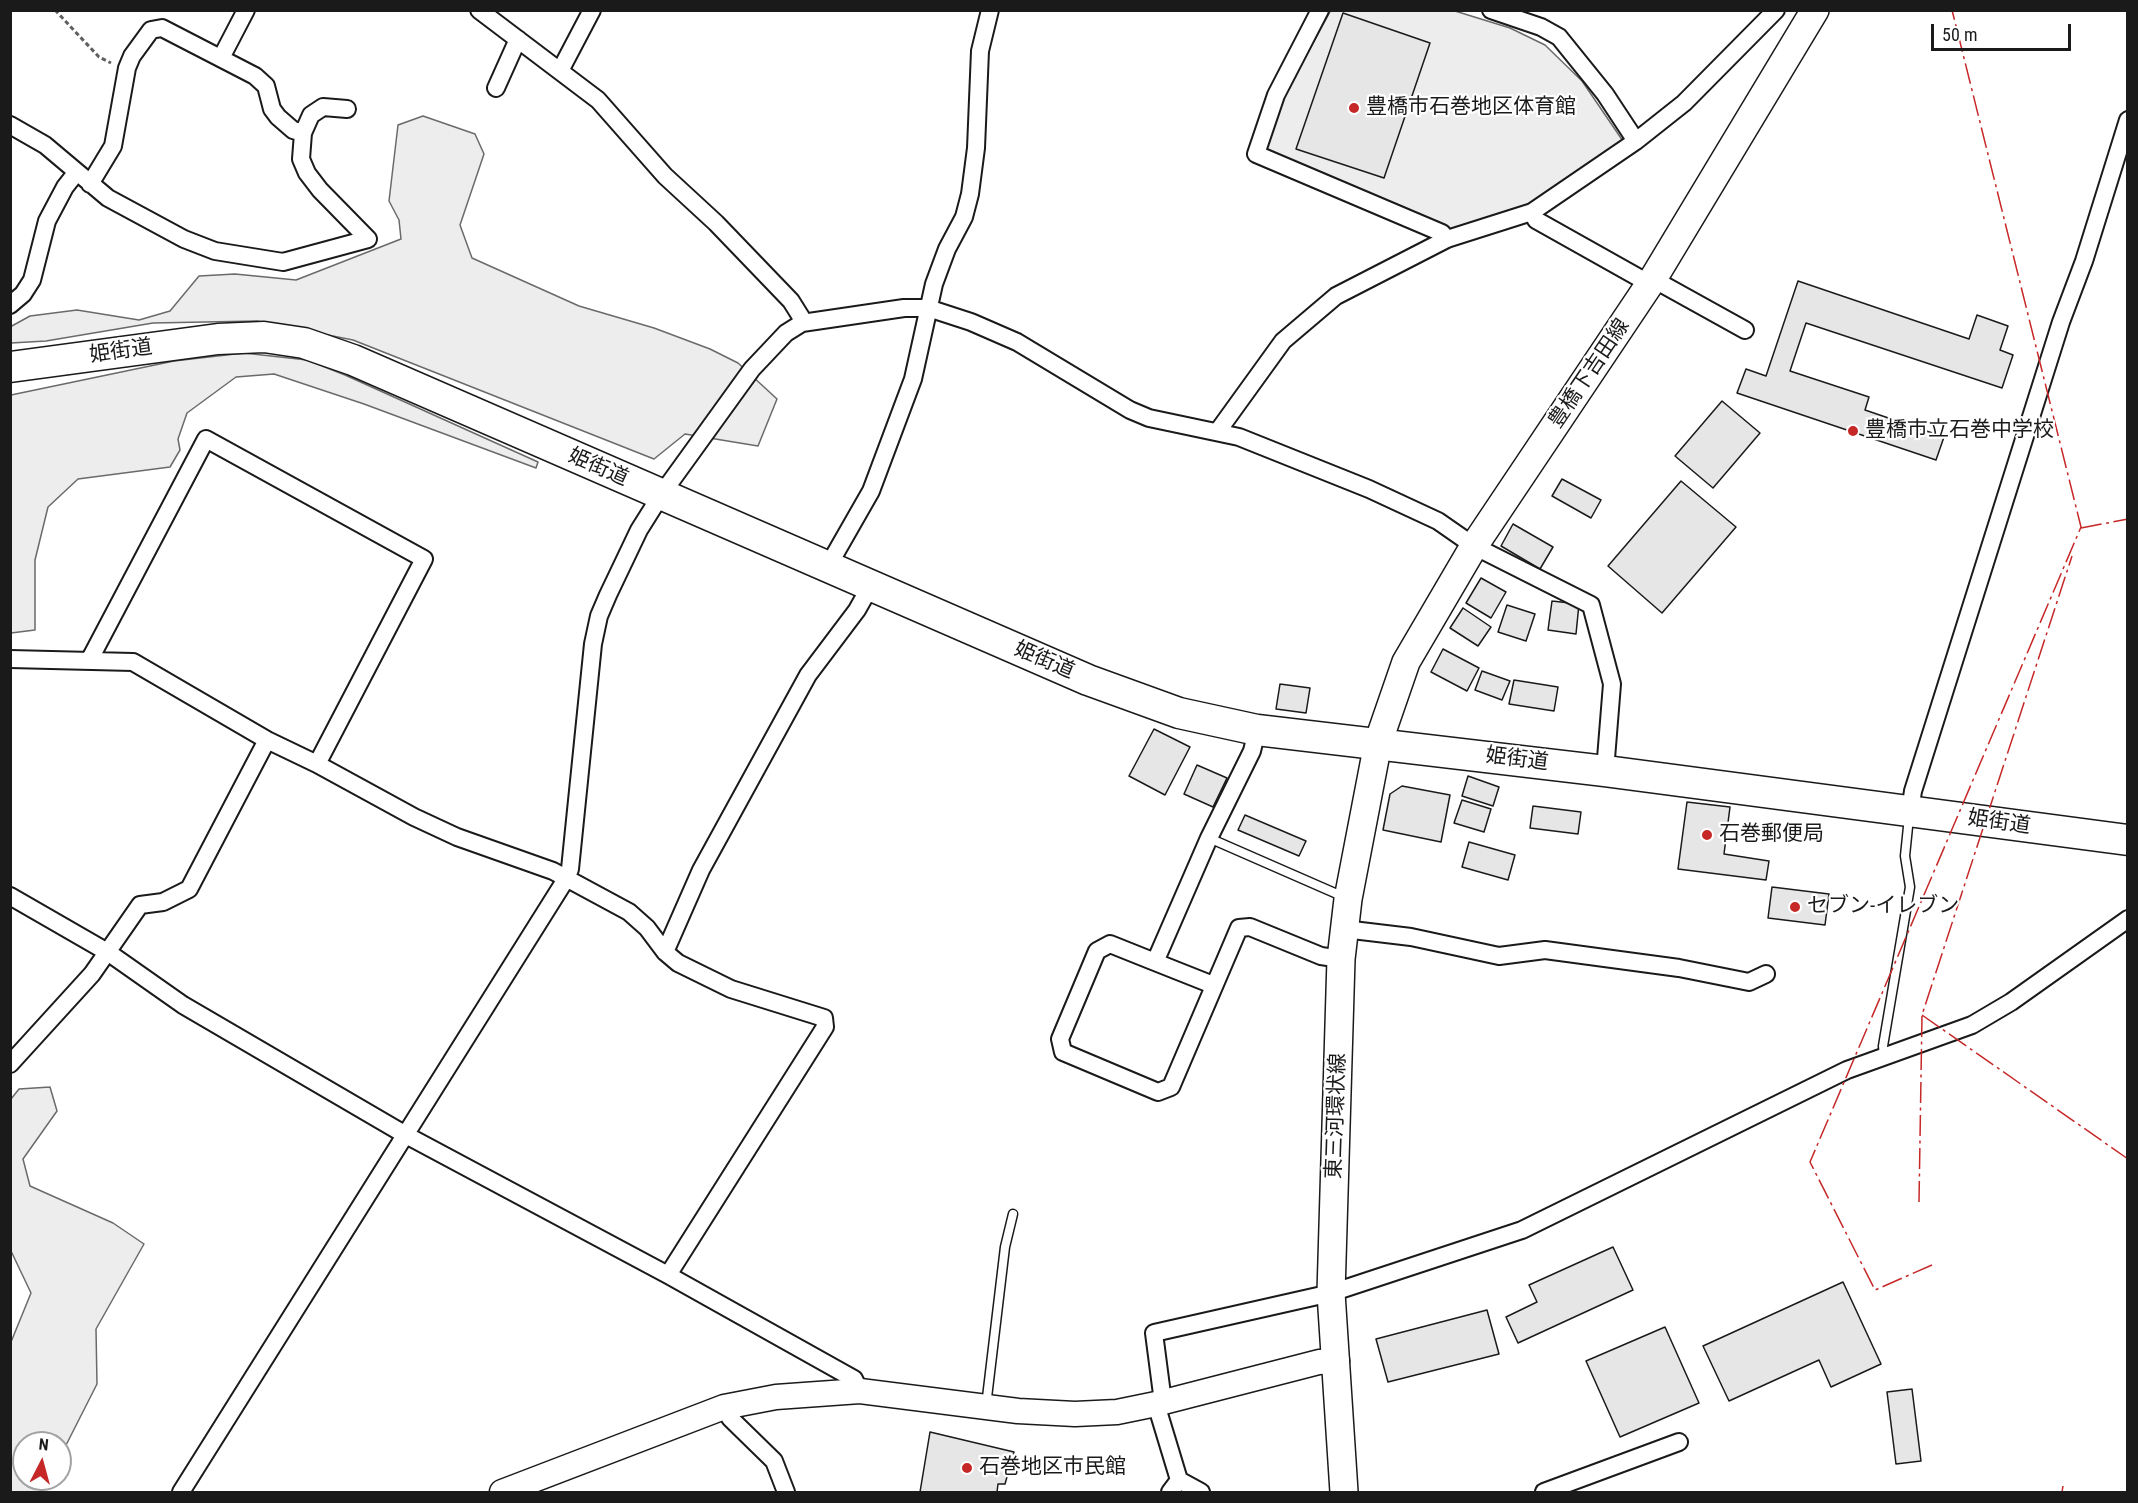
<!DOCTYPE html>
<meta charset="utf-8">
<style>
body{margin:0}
#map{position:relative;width:2138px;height:1503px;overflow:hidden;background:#fff;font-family:"Roboto Condensed",sans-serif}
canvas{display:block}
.frame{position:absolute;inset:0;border:12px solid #1a1a1a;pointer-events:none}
.north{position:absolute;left:12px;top:1431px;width:60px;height:60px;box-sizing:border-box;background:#fff;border:2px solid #a3a3a3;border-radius:50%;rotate:6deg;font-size:16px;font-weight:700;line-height:24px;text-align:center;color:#1a1a1a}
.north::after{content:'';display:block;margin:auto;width:21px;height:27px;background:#c62828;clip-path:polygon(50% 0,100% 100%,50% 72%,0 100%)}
.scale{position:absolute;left:1931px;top:24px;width:140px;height:27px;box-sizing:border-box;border:3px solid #1a1a1a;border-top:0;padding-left:8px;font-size:18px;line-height:21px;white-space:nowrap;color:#1a1a1a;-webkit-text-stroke:4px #fff;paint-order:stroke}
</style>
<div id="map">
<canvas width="2138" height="1503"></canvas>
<div class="frame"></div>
<div class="north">N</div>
<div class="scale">50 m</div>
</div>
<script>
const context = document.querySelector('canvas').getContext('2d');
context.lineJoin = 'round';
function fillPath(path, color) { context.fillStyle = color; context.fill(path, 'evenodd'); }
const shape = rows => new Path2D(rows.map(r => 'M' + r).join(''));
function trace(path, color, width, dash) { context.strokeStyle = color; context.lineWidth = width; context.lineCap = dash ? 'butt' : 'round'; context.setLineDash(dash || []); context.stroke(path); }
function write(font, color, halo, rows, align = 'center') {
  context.font = font + ' "Roboto Condensed","Noto Sans JP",sans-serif'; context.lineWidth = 4.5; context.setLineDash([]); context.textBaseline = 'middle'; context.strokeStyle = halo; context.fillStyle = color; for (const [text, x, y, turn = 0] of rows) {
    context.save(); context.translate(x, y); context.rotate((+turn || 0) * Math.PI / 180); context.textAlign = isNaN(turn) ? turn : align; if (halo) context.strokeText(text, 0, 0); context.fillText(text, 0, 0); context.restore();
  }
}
const built = shape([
 [1331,10,1455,11,1510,28,1545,45,1582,81,1625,144,1525,210,1451,232,1264,149,1283,98,1331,10],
 [423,116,475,134,484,154,460,225,472,258,579,306,654,328,710,349,738,363,777,399,758,446,685,434,654,459,353,340,257,321,153,323,46,341,11,343,10,327,30,316,77,310,139,320,170,311,199,276,235,274,296,280,401,239,399,220,389,201,398,125,423,116],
 [244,353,307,360,345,375,538,462,536,468,364,404,274,374,236,377,187,413,178,439,180,450,170,467,78,479,48,507,35,560,35,630,11,633,11,395,174,361,244,353],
 [50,1087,57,1111,23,1159,30,1186,113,1223,144,1244,96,1329,97,1384,60,1457,60,1443,24,1443,24,1479,48,1479,42,1492,11,1492,11,1342,31,1293,11,1251,11,1099,19,1089,50,1087]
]);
fillPath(built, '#ededed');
trace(built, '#6a6a6a', 1.5);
const building = shape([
 [1343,13,1430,43,1384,178,1296,149,1343,13],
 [1798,281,1969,339,1977,315,2008,326,2000,350,2013,355,2002,388,1806,323,1790,371,1869,397,1865,410,1944,437,1936,460,1737,393,1746,369,1766,376,1798,281],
 [1722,401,1760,433,1713,488,1675,456,1722,401],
 [1562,479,1601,500,1591,518,1552,496,1562,479],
 [1681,481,1736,527,1662,613,1608,566,1681,481],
 [1513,524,1553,547,1540,569,1501,546,1513,524],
 [1481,578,1506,592,1491,618,1466,603,1481,578],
 [1552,601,1579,604,1576,634,1548,630,1552,601],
 [1507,605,1535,614,1526,641,1498,632,1507,605],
 [1463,608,1491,627,1478,646,1450,628,1463,608],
 [1443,649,1479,668,1467,691,1431,672,1443,649],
 [1482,671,1510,681,1502,700,1475,690,1482,671],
 [1514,680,1558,687,1554,711,1509,704,1514,680],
 [1280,684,1310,688,1306,713,1276,709,1280,684],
 [1154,729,1190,747,1165,795,1129,776,1154,729],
 [1197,765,1227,778,1213,807,1184,794,1197,765],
 [1468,776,1499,787,1493,806,1462,796,1468,776],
 [1402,786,1450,795,1441,842,1383,830,1390,794,1402,786],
 [1462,800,1491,809,1484,832,1454,823,1462,800],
 [1687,802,1730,807,1724,854,1769,861,1766,880,1678,869,1687,802],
 [1533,806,1581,812,1578,834,1530,828,1533,806],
 [1245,815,1306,841,1299,856,1238,830,1245,815],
 [1469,842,1515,855,1508,880,1462,867,1469,842],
 [1772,887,1829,894,1825,925,1768,918,1772,887],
 [1613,1247,1633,1290,1518,1343,1506,1317,1537,1302,1529,1285,1613,1247],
 [1843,1282,1881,1364,1831,1387,1819,1360,1729,1401,1703,1346,1843,1282],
 [1487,1310,1499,1354,1388,1382,1376,1339,1487,1310],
 [1665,1327,1699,1403,1620,1437,1586,1361,1665,1327],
 [1912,1389,1921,1461,1896,1464,1887,1392,1912,1389],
 [930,1432,1014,1452,1005,1484,998,1484,997,1492,920,1492,930,1432]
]);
fillPath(building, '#e6e6e6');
trace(building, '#1a1a1a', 1.5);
const lane = shape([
 [1209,838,1344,897],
 [1884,1057,1883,1046,1910,887,1905,856,1909,817],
 [986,1406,1005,1247,1013,1214]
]);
const street = shape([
 [479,10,598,100,665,176,716,223,791,301,801,317,802,323],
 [1320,10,1276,95,1256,154,1442,233,1447,239],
 [1491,10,1541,27,1559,37,1605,94,1636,141],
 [221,58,246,10],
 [561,69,592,10],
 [496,88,518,39],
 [10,125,45,145,108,198,184,239,215,251,283,262,368,239,320,190,307,173,301,159,303,133,311,115,323,107,347,109],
 [90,184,113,146,127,68,132,56,151,30,162,28,255,76,266,86,272,109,278,117,293,130,303,133],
 [1532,212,1536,220,1650,284],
 [1653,279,1745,330],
 [10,305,23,294,32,280,47,221,65,187,76,173],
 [1218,431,1283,341,1336,296,1447,239,1532,212,1636,141,1684,103,1776,10],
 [827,568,871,491,913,379,934,284,947,249,964,217,970,194,976,148,980,51,990,10],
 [10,659,133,662,267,740,317,764,414,817,457,837,553,871,629,912,647,928,665,952,678,963,731,989,824,1018,825,1027,668,1275],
 [90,659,206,439,424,559,317,764],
 [1910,811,1913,791,2061,322,2084,261,2128,120],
 [10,896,109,953,183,1005,404,1134,668,1275,854,1379,860,1391],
 [1344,929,1411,937,1499,956,1545,950,1679,968,1749,982,1766,974],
 [665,952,701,870,808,675,857,610,870,587],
 [1155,962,1110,944,1097,951,1060,1039,1063,1052,1158,1092,1171,1087,1239,928,1250,927,1321,956,1341,959],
 [1213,985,1155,962,1209,838,1252,751,1257,730],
 [10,1064,92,974,140,905,163,902,189,889,267,740],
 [1163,1402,1154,1333,1331,1293,1522,1230,1847,1070,1972,1025,2011,1002,2128,919],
 [1156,1404,1179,1480,1201,1492],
 [724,1407,730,1418,774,1461,786,1492],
 [181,1492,566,879,570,869,593,644,599,616,608,595,639,530,661,495,752,369,786,333,802,323,904,308,928,308,971,322,1017,342,1130,410,1149,418,1239,437,1369,489,1438,521,1474,546,1591,605,1612,684,1605,771],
 [1170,1492,1179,1480],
 [1544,1492,1679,1442]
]);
const secondary = shape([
 [502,1492,724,1407,776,1397,860,1391,1018,1411,1075,1414,1117,1412,1156,1404,1319,1362,1337,1361]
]);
const primary = shape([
 [1344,1492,1331,1293,1341,959,1348,899,1378,743,1406,662,1474,546,1653,279,1815,10]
]);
const highway = shape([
 [10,367,218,339,264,337,304,343,353,360,1088,680,1179,713,1257,730,1605,771,2128,840]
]);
trace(lane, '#1a1a1a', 11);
trace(street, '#1a1a1a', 20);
trace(secondary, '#1a1a1a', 27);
trace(primary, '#1a1a1a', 30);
trace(highway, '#1a1a1a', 33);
trace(shape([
 [55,10,99,57,111,63]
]), '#5f5f5f', 3, [4.5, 3]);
trace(lane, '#fff', 8);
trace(street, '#fff', 16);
trace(secondary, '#fff', 24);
trace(primary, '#fff', 27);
trace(highway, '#fff', 30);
trace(shape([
 [2081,528,2128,519],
 [1922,1015,2128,1159],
 [1919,1202,1922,1015,2072,556],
 [1932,1265,1875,1290,1810,1162,2081,527,1952,10],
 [2062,1492,2063,1486]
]), '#c62828', 1.5, [21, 4.5, 3, 4.5]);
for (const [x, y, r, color] of [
 [1354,108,6,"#c62828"],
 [1853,431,6,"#c62828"],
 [1707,835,6,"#c62828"],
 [1795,907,6,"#c62828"],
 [967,1468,6,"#c62828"]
]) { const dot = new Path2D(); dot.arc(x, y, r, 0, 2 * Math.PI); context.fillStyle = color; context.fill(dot); trace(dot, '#fff', 2); }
write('21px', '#1a1a1a', '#fff', [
 ["豊橋市石巻地区体育館",1366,108],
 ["豊橋市立石巻中学校",1865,431],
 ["石巻郵便局",1719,835],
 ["セブン-イレブン",1807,907],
 ["石巻地区市民館",979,1468]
], 'left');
write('21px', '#1a1a1a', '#fff', [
 ["姫街道",121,352,-8],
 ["豊橋下吉田線",1590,374,-56],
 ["姫街道",598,468,24],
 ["姫街道",1044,661,23],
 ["姫街道",1517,760,7],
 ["姫街道",1999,823,8],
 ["東三河環状線",1337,1116,-88]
]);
</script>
